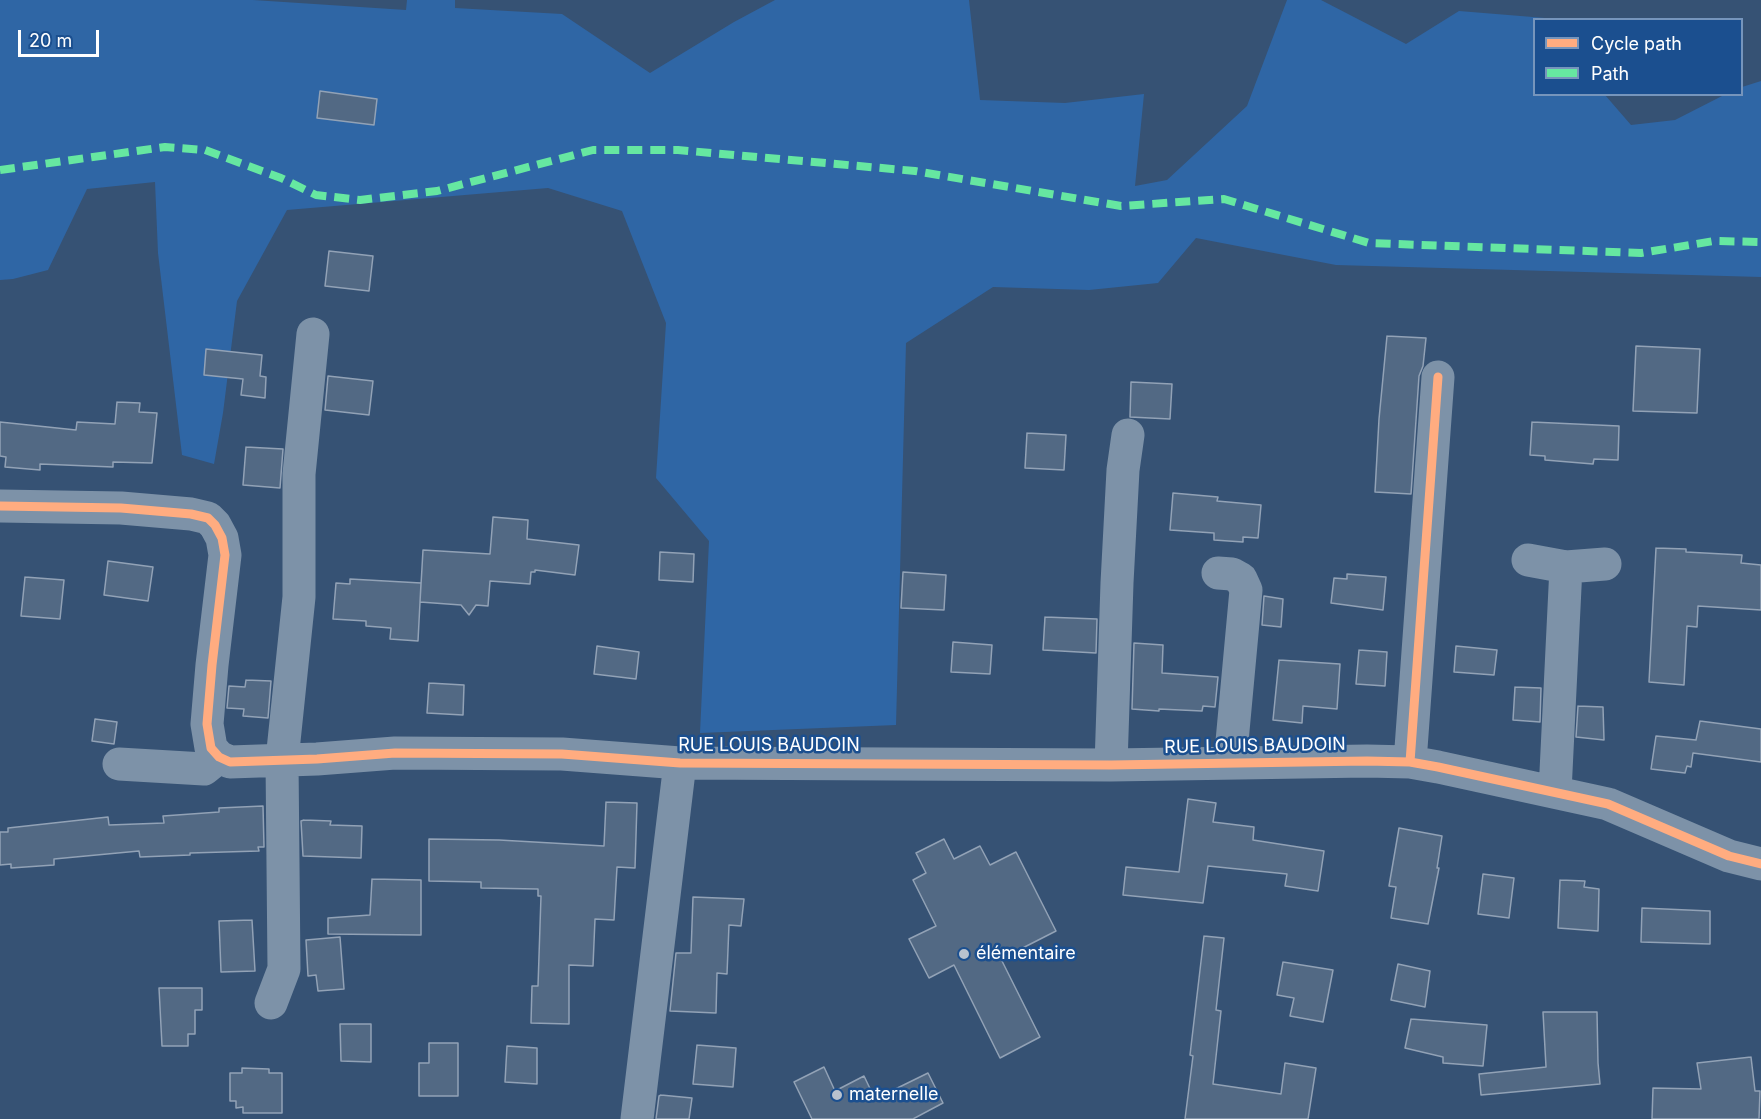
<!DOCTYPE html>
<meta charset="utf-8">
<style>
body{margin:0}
#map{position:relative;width:1761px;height:1119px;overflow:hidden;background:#365274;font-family:Inter,sans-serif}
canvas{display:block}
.legend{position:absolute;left:1533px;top:18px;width:210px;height:78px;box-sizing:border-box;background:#1b4f8f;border:2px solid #7695bc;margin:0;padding:8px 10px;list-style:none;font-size:18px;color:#fff}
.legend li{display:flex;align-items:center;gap:12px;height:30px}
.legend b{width:30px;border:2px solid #7695bc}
.scale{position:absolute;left:18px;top:30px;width:81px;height:27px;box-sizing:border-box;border:3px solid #fff;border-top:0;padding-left:8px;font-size:18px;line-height:21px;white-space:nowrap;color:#fff;-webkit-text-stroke:4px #1b4f8f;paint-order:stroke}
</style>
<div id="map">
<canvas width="1761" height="1119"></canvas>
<ul class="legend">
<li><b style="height:8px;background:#ffac80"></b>Cycle path</li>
<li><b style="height:8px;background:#66e7a1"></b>Path</li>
</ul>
<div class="scale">20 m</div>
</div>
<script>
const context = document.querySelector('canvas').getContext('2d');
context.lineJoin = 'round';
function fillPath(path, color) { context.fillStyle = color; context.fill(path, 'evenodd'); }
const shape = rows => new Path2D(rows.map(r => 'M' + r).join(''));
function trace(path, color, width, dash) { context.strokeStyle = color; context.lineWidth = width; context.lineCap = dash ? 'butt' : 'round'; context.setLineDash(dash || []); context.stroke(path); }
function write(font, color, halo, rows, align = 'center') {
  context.font = font + ' Inter,sans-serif'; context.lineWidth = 5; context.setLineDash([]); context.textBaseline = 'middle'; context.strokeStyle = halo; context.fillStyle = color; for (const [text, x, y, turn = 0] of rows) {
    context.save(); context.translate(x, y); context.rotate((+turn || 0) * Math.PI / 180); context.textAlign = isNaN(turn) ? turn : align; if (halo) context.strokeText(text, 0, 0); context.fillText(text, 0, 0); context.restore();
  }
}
fillPath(shape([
 [0,0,253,0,406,10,407,0,455,0,455,8,562,14,650,73,734,22,775,0,969,0,980,100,1065,103,1144,94,1135,186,1167,180,1247,106,1287,0,1321,0,1406,44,1459,11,1545,18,1547,19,1534,20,1534,94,1605,95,1631,125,1675,120,1724,95,1742,94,1742,87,1761,81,1761,277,1336,265,1196,238,1158,283,1089,290,993,287,906,343,896,725,700,733,709,541,656,478,666,323,622,211,548,188,287,210,237,301,223,413,214,464,182,455,158,253,155,182,87,189,48,270,13,279,0,280]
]), '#2f66a5');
const building = shape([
 [320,91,377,99,374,125,317,118,320,91],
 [329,251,373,256,369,291,325,286,329,251],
 [1387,336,1426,338,1423,366,1419,376,1411,494,1375,492,1379,419,1387,336],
 [1636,346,1700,349,1697,413,1633,411,1636,346],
 [206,349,262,355,260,376,266,377,265,398,241,395,243,379,204,375,206,349],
 [328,376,373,381,369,415,325,410,328,376],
 [1131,382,1172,384,1170,419,1130,417,1131,382],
 [117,402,140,403,139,412,157,413,152,463,113,462,113,467,40,464,40,470,5,467,6,457,0,456,0,422,76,430,77,422,115,424,117,402],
 [1532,422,1619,426,1618,460,1594,459,1593,464,1545,460,1545,456,1530,455,1532,422],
 [1027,433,1066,435,1064,470,1025,468,1027,433],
 [246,447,283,449,280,488,243,485,246,447],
 [1173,493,1218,497,1217,501,1261,505,1258,538,1243,537,1243,542,1214,540,1214,533,1170,530,1173,493],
 [493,517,528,520,527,539,579,545,575,575,535,570,535,572,531,572,530,584,490,581,488,606,476,605,469,615,461,605,420,602,423,550,490,554,493,517],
 [1656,548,1686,549,1686,552,1742,555,1741,563,1761,565,1761,610,1698,606,1697,627,1687,626,1684,685,1649,682,1656,548],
 [660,552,694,554,693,582,659,580,660,552],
 [108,561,153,567,148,601,104,595,108,561],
 [903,572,946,575,944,610,901,608,903,572],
 [1347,574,1386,577,1383,610,1331,603,1334,578,1347,579,1347,574],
 [25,577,64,580,60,619,21,616,25,577],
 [350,579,421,583,418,641,390,639,391,628,366,626,366,621,333,619,336,583,350,584,350,579],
 [1264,596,1283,599,1281,627,1262,625,1264,596],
 [1045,617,1097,619,1096,653,1043,650,1045,617],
 [953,642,992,645,990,674,951,672,953,642],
 [1134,643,1163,645,1162,673,1218,677,1215,707,1203,706,1202,711,1159,709,1159,711,1132,709,1134,643],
 [597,646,639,652,636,679,594,674,597,646],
 [1456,646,1497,650,1494,675,1454,672,1456,646],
 [1359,650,1387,652,1385,686,1356,684,1359,650],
 [1279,660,1340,664,1337,709,1303,706,1302,723,1273,720,1279,660],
 [246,680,271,681,268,718,243,716,244,709,227,708,229,686,245,687,246,680],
 [429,683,464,685,463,715,427,713,429,683],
 [1515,687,1541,688,1540,722,1513,720,1515,687],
 [1578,706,1603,707,1604,740,1576,737,1578,706],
 [95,719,117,722,114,744,92,741,95,719],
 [1700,721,1761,729,1761,762,1693,753,1691,767,1687,766,1685,773,1651,769,1656,736,1696,740,1700,721],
 [1188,799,1216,803,1213,822,1254,827,1253,840,1324,851,1318,891,1285,886,1287,874,1208,866,1203,903,1123,895,1126,867,1179,872,1188,799],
 [606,802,637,803,635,868,617,867,614,920,595,919,593,966,569,965,569,1024,531,1023,532,986,538,986,541,896,538,896,538,889,481,888,481,882,429,881,429,839,499,840,604,846,606,802],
 [263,806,264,847,258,847,259,851,190,853,190,855,140,857,139,851,54,859,54,865,11,868,11,864,0,865,0,832,8,832,8,828,108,817,109,825,164,823,163,816,219,812,219,808,263,806],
 [304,820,331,821,330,825,362,826,361,858,303,856,301,821,304,820],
 [1399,828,1442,836,1437,868,1439,868,1428,924,1391,918,1396,887,1389,886,1399,828],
 [944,839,954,859,980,846,990,865,1016,852,1056,931,1001,959,1040,1037,1000,1058,954,965,929,978,909,939,936,926,913,880,926,873,916,853,944,839],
 [1483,874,1514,878,1509,918,1478,914,1483,874],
 [372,879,421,880,421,935,328,934,328,918,370,915,372,879],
 [1560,880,1585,881,1584,887,1599,889,1598,931,1558,928,1560,880],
 [693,897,744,899,741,926,729,925,727,974,717,973,716,1013,670,1011,676,953,691,953,693,897],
 [1642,908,1710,911,1710,944,1641,942,1642,908],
 [252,920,255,971,221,972,219,921,252,920],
 [1204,936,1224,938,1216,1010,1221,1011,1213,1084,1281,1094,1285,1063,1316,1068,1308,1119,1185,1119,1193,1056,1190,1055,1204,936],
 [340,937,344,989,318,991,316,975,308,976,306,940,340,937],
 [1283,962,1333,970,1323,1022,1290,1016,1294,998,1277,995,1283,962],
 [1398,964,1430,971,1425,1007,1391,1000,1398,964],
 [159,988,202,988,202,1010,195,1010,195,1034,188,1034,188,1046,162,1046,159,988],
 [1543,1012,1597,1012,1598,1063,1600,1084,1481,1095,1479,1074,1546,1067,1543,1012],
 [1411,1019,1487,1025,1483,1066,1443,1063,1443,1057,1405,1048,1411,1019],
 [340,1024,371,1024,371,1062,341,1061,340,1024],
 [429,1043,458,1043,458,1096,419,1096,419,1063,429,1063,429,1043],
 [697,1045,736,1048,733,1087,693,1084,697,1045],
 [507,1046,537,1048,537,1084,505,1082,507,1046],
 [1751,1057,1755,1091,1760,1091,1759,1119,1652,1119,1653,1088,1701,1089,1697,1063,1751,1057],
 [824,1067,835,1091,864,1076,875,1099,928,1073,943,1103,913,1119,812,1119,794,1082,824,1067],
 [242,1068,269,1069,269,1073,282,1073,282,1113,243,1113,243,1107,236,1108,236,1101,230,1101,230,1073,242,1073,242,1068],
 [661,1095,692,1098,689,1119,656,1119,659,1096,661,1095]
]);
fillPath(building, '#526984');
trace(building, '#92a2b6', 1.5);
trace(shape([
 [0,506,121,508,191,514,208,518,215,525,222,538,225,555,212,665,207,724,211,748,219,757,230,762,317,759,395,753,562,754,680,763,1111,765,1367,761,1410,762,1438,767,1608,804,1729,856,1761,864],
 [1528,560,1566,567,1605,564],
 [1218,573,1232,574,1241,579,1246,590,1230,763],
 [1410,762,1438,377],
 [119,764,204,769,219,757],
 [1111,765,1117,583,1123,470,1128,435],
 [1555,792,1566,567],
 [271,1003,284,969,282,760,299,597,299,474,313,334],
 [637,1119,680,763]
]), '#7d92a8', 33);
trace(shape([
 [0,170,165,147,205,150,281,178,316,195,360,200,437,191,593,150,678,150,915,171,1121,206,1224,199,1369,243,1641,253,1714,241,1761,242]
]), '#66e7a1', 8, [15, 8]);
trace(shape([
 [0,506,121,508,191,514,208,518,215,525,222,538,225,555,212,665,207,724,211,748,219,757,230,762,317,759,395,753,562,754,680,763,1111,765,1367,761,1410,762,1438,767,1608,804,1729,856,1761,864],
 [1410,762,1438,377]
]), '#ffac80', 9);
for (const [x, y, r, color] of [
 [964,954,6,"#b9c2ce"],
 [837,1095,6,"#b9c2ce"]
]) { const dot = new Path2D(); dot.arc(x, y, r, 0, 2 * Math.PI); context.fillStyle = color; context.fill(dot); trace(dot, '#1b4f8f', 2); }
write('18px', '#fff', '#1b4f8f', [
 ["RUE LOUIS BAUDOIN",769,746],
 ["RUE LOUIS BAUDOIN",1255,746,-1]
]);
write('18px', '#fff', '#1b4f8f', [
 ["élémentaire",976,954],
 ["maternelle",849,1095]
], 'left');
</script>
